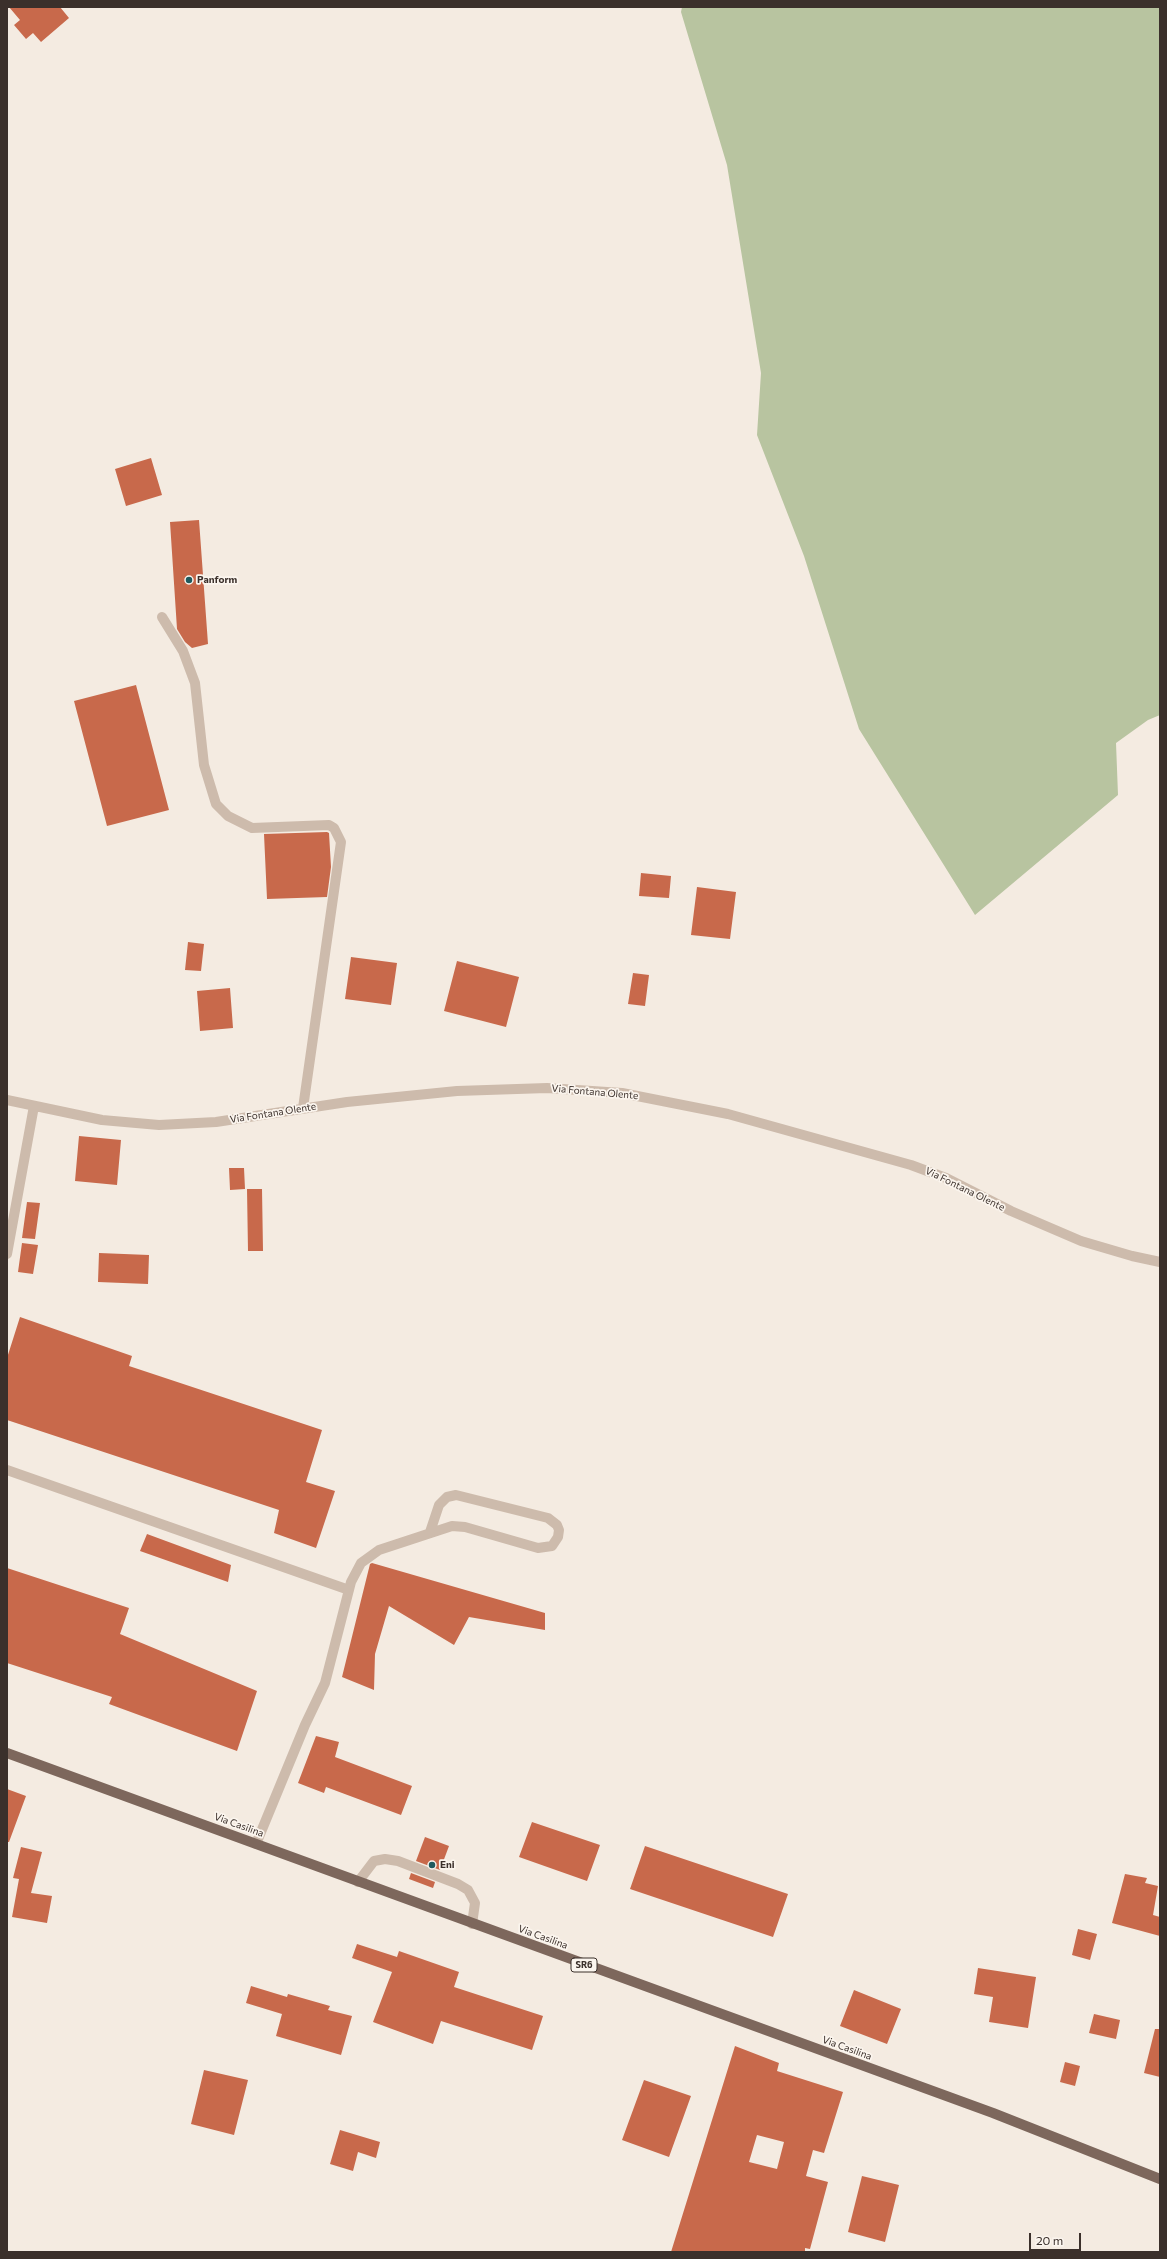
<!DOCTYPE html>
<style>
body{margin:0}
#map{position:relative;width:1167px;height:2259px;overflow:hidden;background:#f4ebe1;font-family:Commissioner,sans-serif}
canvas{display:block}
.frame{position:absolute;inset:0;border:8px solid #3b302b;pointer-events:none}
.scale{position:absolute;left:1029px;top:2233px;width:52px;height:18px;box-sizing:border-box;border:2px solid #3b302b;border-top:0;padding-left:5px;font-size:12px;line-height:14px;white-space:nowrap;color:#3b302b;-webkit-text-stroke:3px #fbf5ee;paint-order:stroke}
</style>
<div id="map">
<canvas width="1167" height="2259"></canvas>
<div class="frame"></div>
<div class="scale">20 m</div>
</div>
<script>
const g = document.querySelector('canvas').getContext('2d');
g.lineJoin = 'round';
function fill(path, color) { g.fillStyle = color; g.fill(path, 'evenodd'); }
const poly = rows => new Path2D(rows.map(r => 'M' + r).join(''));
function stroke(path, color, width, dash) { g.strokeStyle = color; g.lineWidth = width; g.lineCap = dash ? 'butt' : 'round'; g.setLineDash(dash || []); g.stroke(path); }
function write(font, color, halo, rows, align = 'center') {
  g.font = font + ' Commissioner,sans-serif'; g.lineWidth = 3.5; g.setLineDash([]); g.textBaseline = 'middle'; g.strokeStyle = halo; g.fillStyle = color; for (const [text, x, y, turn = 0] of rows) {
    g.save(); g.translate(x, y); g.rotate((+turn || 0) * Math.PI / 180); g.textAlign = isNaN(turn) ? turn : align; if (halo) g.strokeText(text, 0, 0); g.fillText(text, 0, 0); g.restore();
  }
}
fill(poly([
 [682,7,1160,7,1160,715,1148,720,1116,743,1118,795,975,915,859,729,804,556,757,435,761,373,727,165,681,12]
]), '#b8c4a0');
fill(poly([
 [9,7,60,7,69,18,41,42,33,33,26,39,14,25,20,20],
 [151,458,162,495,126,506,115,469],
 [199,520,208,644,192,648,185,642,177,629,170,522],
 [136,685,169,810,107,826,74,701],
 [327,832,329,833,331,867,327,897,267,899,264,834],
 [641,873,671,876,669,898,639,896],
 [697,887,736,892,730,939,691,935],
 [188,942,204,944,201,971,185,970],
 [351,957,397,963,391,1005,345,999],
 [457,961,519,977,506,1027,444,1011],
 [633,973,649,975,645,1006,628,1004],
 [230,988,233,1028,200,1031,197,991],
 [79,1136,121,1140,117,1185,75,1181],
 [229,1168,244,1168,245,1189,230,1190],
 [247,1189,262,1189,263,1251,248,1251],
 [27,1202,40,1203,35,1239,22,1238],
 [22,1243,38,1245,33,1274,18,1272],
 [99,1253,149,1255,148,1284,98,1282],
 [20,1317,132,1356,129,1366,322,1430,306,1482,335,1491,316,1548,274,1533,279,1510,7,1420,7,1358],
 [147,1534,231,1565,228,1582,140,1551],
 [372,1563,545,1613,545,1630,469,1617,454,1645,389,1606,375,1654,374,1690,342,1677,370,1564],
 [7,1568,129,1608,120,1634,257,1691,237,1751,109,1704,112,1697,7,1663],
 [316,1736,339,1742,335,1757,412,1786,401,1815,326,1787,324,1793,298,1783],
 [7,1789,26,1796,9,1842,7,1842],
 [532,1822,600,1845,587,1881,519,1857],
 [425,1837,449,1846,440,1870,416,1861],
 [645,1846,788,1894,773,1937,630,1889],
 [21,1847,42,1852,31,1893,52,1896,47,1923,12,1917,19,1879,13,1878],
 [411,1873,435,1882,433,1888,409,1879],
 [1125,1874,1147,1878,1145,1883,1158,1886,1153,1915,1160,1917,1160,1936,1112,1923],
 [1078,1929,1097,1934,1090,1960,1072,1955],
 [357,1944,397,1957,399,1951,459,1972,454,1987,543,2016,532,2050,441,2021,433,2044,373,2022,392,1972,352,1958],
 [978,1968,1036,1977,1028,2028,989,2022,993,1997,974,1994],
 [251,1986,287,1997,288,1994,330,2006,328,2010,352,2016,341,2055,276,2036,282,2014,246,2003],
 [854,1990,901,2009,887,2044,840,2026],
 [1094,2014,1120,2020,1116,2039,1089,2033],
 [1155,2029,1160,2029,1160,2077,1144,2073],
 [735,2046,779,2063,777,2071,843,2092,824,2153,813,2150,806,2176,828,2182,810,2249,805,2248,805,2252,671,2252],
 [757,2135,784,2142,777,2169,749,2162],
 [1065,2062,1080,2066,1075,2086,1060,2082],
 [204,2070,248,2080,234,2135,191,2124],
 [644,2080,691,2096,669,2157,622,2140],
 [340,2130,380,2142,376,2158,358,2152,353,2171,330,2164],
 [862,2176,899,2185,885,2242,848,2232]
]), '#c8694b');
stroke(poly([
 [162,617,183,651,195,683,204,765,216,804,228,816,252,828,329,825,334,828,341,842,303,1108],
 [7,1100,102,1120,159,1125,216,1122,347,1102,457,1091,547,1088,622,1093,728,1114,911,1165,946,1178,1011,1211,1081,1241,1132,1256,1160,1262],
 [7,1254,34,1106],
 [7,1470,349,1590],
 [256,1844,305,1725,325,1683,351,1582,361,1563,379,1550,452,1526,465,1527,538,1548,552,1546,558,1537,559,1530,557,1525,548,1518,456,1495,447,1497,439,1505,430,1532],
 [358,1882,374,1861,385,1859,398,1861,458,1884,468,1890,475,1903,472,1924]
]), '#cdbbac', 10);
stroke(poly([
 [7,1753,993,2113,1160,2179]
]), '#7d675c', 10);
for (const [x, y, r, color] of [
 [189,580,4,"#1f5a5e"],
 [432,1865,4,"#1f5a5e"]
]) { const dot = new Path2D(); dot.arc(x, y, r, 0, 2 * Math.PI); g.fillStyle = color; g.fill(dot); stroke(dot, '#fbf5ee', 1.5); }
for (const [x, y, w] of [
 [584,1965,26]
]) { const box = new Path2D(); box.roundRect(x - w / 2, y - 7, w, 14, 3); g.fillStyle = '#fbf5ee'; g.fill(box); stroke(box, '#3b302b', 1); }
write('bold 9px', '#3b302b', null, [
 ["SR6",584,1965]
]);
write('bold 10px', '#3b302b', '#fbf5ee', [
 ["Panform",197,580],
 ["Eni",440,1865]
], 'left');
write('10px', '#3b302b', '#fbf5ee', [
 ["Via Fontana Olente",595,1092,5],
 ["Via Fontana Olente",273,1113,-9],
 ["Via Fontana Olente",965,1189,26],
 ["Via Casilina",239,1825,20],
 ["Via Casilina",543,1937,20],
 ["Via Casilina",847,2048,20]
]);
</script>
